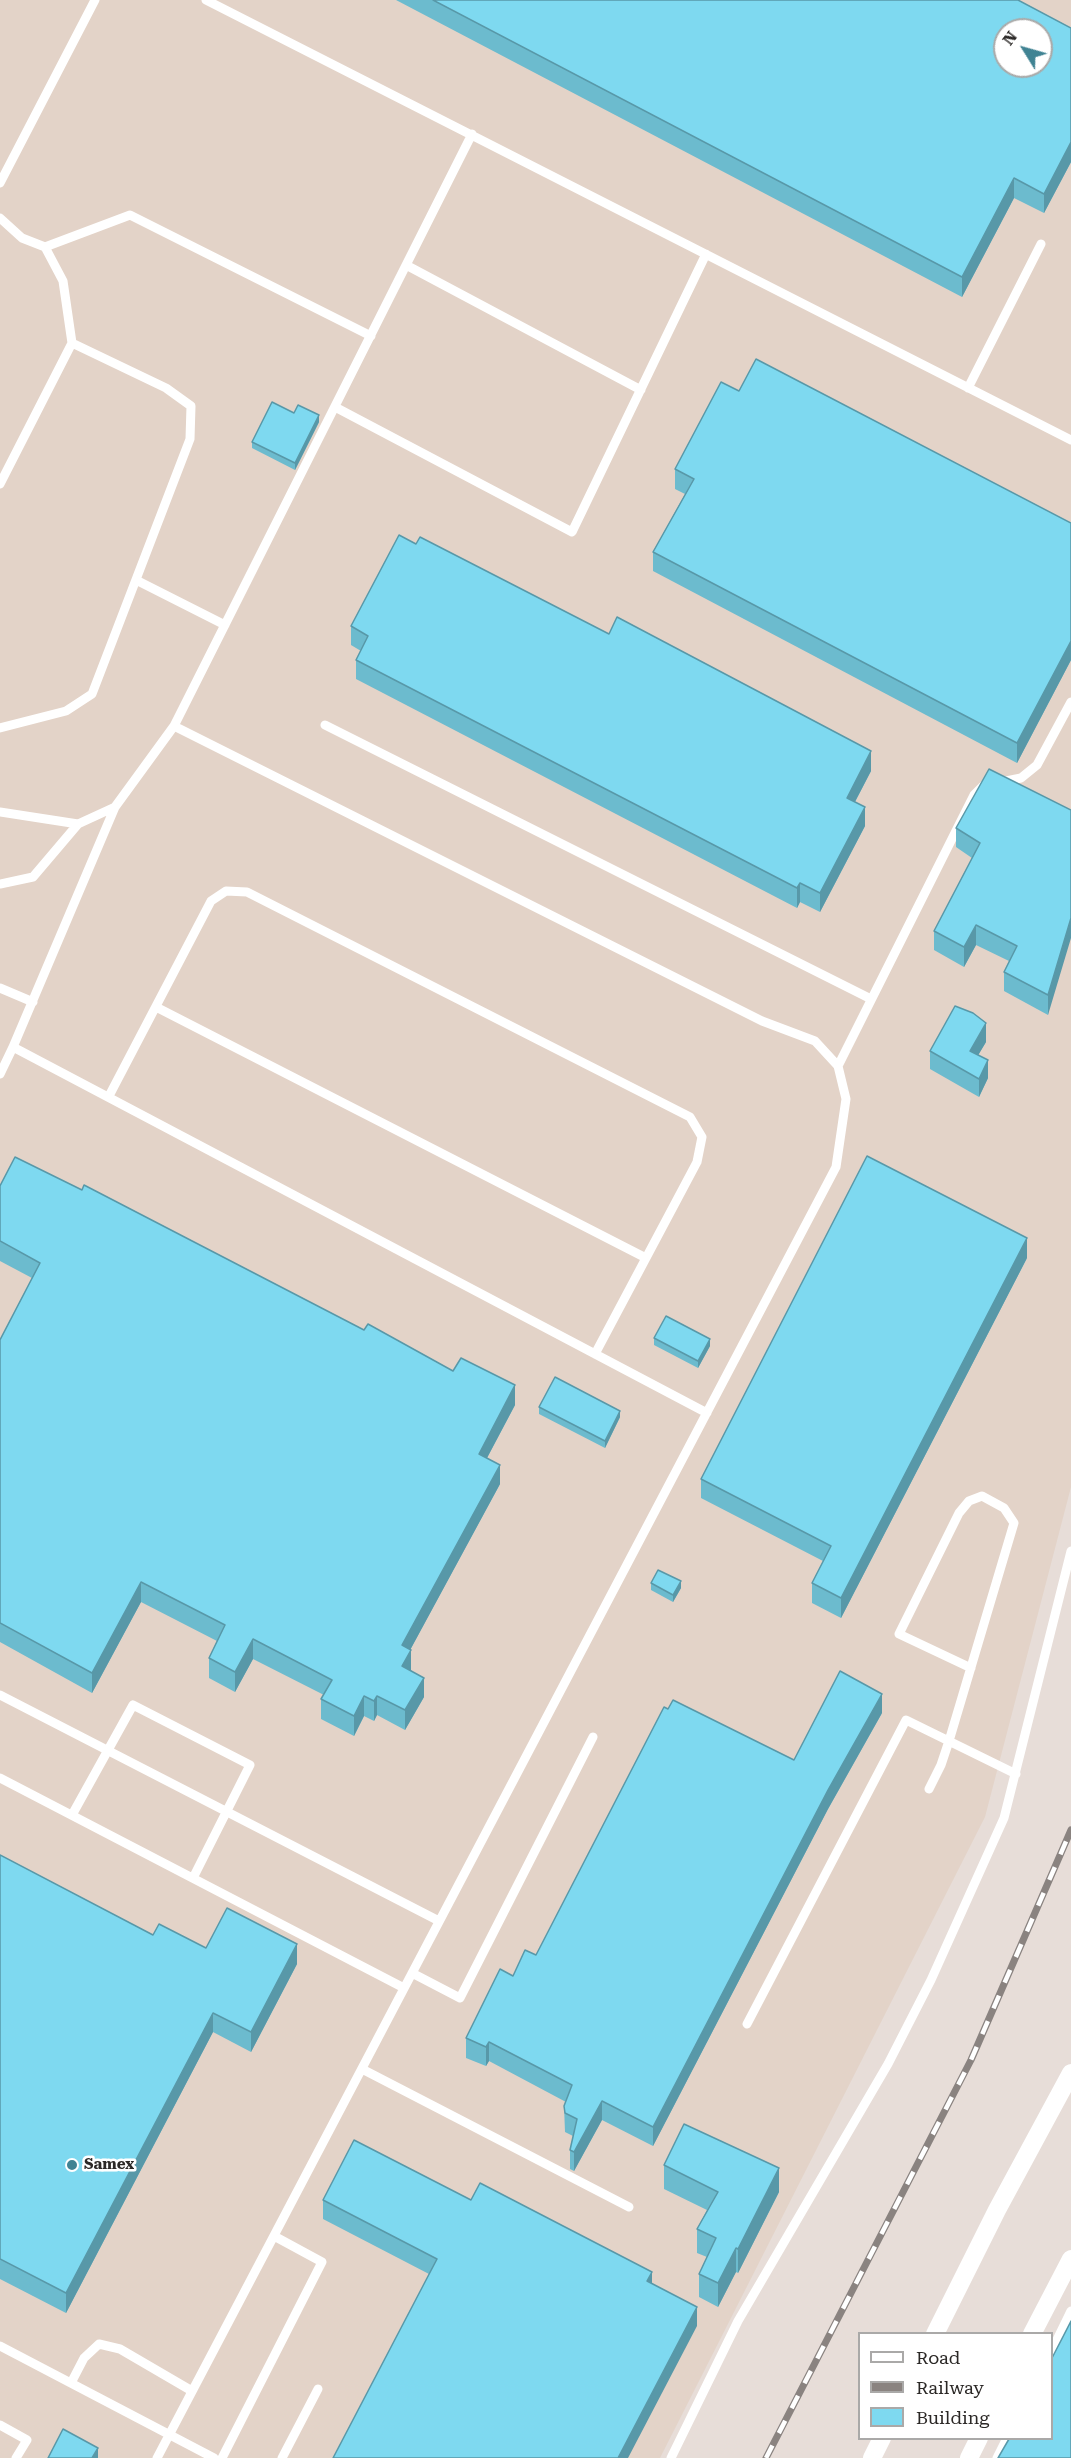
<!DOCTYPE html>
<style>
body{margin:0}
#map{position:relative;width:1071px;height:2458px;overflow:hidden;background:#e7ddd8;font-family:"Roboto Serif",serif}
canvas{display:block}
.legend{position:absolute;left:858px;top:2332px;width:195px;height:108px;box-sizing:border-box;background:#fff;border:2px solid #aaa9a8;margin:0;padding:8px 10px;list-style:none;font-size:18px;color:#2b2826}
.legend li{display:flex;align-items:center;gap:12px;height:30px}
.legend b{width:30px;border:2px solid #aaa9a8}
.north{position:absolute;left:993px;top:18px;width:60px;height:60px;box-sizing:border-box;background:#fff;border:2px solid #aaa9a8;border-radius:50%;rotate:307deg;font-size:16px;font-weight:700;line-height:24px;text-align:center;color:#2b2826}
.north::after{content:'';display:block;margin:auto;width:21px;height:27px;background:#408393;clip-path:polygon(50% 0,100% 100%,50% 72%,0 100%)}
</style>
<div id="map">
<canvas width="1071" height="2458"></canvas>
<ul class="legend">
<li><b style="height:8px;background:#fff"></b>Road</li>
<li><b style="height:8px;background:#8a8380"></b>Railway</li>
<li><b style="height:16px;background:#7ed9f0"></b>Building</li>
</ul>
<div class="north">N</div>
</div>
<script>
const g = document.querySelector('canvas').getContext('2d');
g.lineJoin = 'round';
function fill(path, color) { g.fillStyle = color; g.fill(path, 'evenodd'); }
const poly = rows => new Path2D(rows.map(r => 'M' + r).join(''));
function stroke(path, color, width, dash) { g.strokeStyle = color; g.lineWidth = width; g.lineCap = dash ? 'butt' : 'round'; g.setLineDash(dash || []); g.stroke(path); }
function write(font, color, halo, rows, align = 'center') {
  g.font = font + ' "Roboto Serif",serif'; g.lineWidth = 5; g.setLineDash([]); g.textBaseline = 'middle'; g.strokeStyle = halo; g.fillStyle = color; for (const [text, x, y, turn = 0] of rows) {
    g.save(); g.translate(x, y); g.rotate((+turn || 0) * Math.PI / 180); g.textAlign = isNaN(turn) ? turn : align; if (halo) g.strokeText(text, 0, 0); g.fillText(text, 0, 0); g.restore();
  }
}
fill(poly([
 [0,0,1071,0,1071,1487,985,1817,660,2458,0,2458],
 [1005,30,1041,30,1041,66,1005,66]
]), '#e3d3c8');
stroke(poly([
 [206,0,1071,440],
 [0,183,95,0],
 [0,218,22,238,45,247,63,281,72,343,0,484],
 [45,247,130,215,371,336],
 [406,265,641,390],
 [968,388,1041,244],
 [335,407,572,532,706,254],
 [136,580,225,625],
 [325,725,871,999],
 [0,728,66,711,92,694,190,439,191,406,166,388,72,343],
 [1001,782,1021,778,1037,765,1071,702],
 [0,812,78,824],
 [0,884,33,877,78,824,115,807],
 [0,988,33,1002],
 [156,1007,646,1258],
 [13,1047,115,807,174,726,472,134],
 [838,1066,974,795,985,784],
 [0,1074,13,1047,707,1413],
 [109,1096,211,901,226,891,247,892,690,1117,702,1137,697,1162,595,1354],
 [0,1695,439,1921],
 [0,1778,404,1988],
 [929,1789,941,1765,949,1741,1014,1523,1004,1508,982,1496,969,1501,959,1513,899,1634,971,1668],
 [72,1815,133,1705,250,1765,193,1878],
 [412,1973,460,1998,593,1737],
 [747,2024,906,1720,1016,1774],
 [362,2069,629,2207],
 [0,2346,214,2458],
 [1052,2350,1071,2311],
 [71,2383,84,2358,99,2344,120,2349,192,2391],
 [0,2425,27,2440,16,2458],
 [157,2458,836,1167,846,1099,838,1066,815,1041,762,1021,174,726],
 [222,2458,322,2262,274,2236],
 [282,2458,318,2389],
 [671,2458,738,2321,888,2064,931,1980,1004,1818,1071,1551],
 [997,2458,1007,2438]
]), '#fff', 9);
stroke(poly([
 [935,2334,997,2210,1071,2073],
 [1032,2334,1071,2259],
 [872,2458,882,2438],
 [969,2458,979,2438]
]), '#fff', 18);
const rail = poly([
 [766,2458,971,2060,1071,1830]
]);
stroke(rail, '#8a8380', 7);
stroke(rail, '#fff', 4.5, [14]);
fill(poly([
 [396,0,1018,0,1071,28,1071,162,1044,213,1014,198,962,297],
 [739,391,1071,523,1071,660,1017,763,653,571,653,552,685,494,675,489,675,469],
 [294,413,319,422,295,470,252,448,252,442],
 [351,626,871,771,855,802,865,826,820,912,800,902,797,908,356,679,356,660,361,651,351,645],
 [1071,810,1048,1015,1004,991,1004,972,1009,961,976,945,964,967,934,950,934,931,972,858,956,847,956,828],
 [986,1042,978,1055,988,1078,979,1097,930,1069,930,1051],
 [0,1186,364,1330,515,1405,487,1458,500,1484,410,1650,411,1670,424,1697,405,1730,377,1715,374,1721,364,1716,354,1736,321,1719,321,1699,324,1695,253,1659,235,1692,209,1678,209,1658,217,1641,141,1602,92,1693,0,1642,0,1340,32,1278,0,1261],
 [1027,1258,841,1618,812,1603,812,1583,823,1561,701,1498,701,1479],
 [654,1338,710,1346,698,1368,654,1345],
 [539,1407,620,1417,605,1448,539,1414],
 [651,1583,681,1588,673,1602,651,1590],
 [882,1713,828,1809,653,2146,602,2120,574,2171,570,2169,570,2150,573,2136,565,2132,564,2106,566,2102,489,2061,486,2066,466,2058,466,2038,513,1976,536,1955,794,1760],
 [0,1855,153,1935,206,1948,297,1964,251,2052,213,2032,66,2313,0,2279],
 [664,2165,779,2192,738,2273,736,2272,718,2307,699,2297,699,2274,707,2257,697,2253,697,2229,707,2210,664,2189],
 [323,2200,471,2200,652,2284,697,2326,429,2274,323,2219]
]), '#6cbbce');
fill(poly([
 [1071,142,1071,162,1044,213,1044,194],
 [1014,178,1014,198,962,297,962,277],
 [319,415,319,422,295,470,295,463],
 [1071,641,1071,660,1017,763,1017,743],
 [871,751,871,771,847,817,847,798],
 [865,807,865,826,820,912,820,893],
 [800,883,800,902,797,908,797,888],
 [1071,918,1071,938,1048,1015,1048,995],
 [976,925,976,945,964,967,964,947],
 [986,1023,986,1042,970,1069,970,1051],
 [988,1060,988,1078,979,1097,979,1079],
 [1027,1238,1027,1258,841,1618,841,1598],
 [710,1339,710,1346,698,1368,698,1361],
 [515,1385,515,1405,479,1473,479,1454],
 [620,1411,620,1417,605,1448,605,1441],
 [500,1465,500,1484,402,1665,402,1645],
 [681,1581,681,1588,673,1602,673,1595],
 [141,1582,141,1602,92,1693,92,1673],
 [253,1639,253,1659,235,1692,235,1672],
 [411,1650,411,1670,402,1685,402,1666],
 [424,1678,424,1697,405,1730,405,1710],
 [882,1694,882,1713,828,1809,653,2146,653,2127,828,1790],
 [364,1696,364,1716,354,1736,354,1716],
 [377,1696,377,1715,374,1721,374,1701],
 [297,1944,297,1964,251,2052,251,2032],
 [213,2013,213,2032,66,2313,66,2293],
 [489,2042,489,2061,486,2066,486,2047],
 [602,2101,602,2120,574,2171,574,2152],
 [779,2168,779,2192,738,2273,738,2249],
 [736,2248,736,2272,718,2307,718,2283],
 [652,2272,652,2292,647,2281],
 [697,2307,697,2326,628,2458,618,2458],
 [98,2448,98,2458,92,2458]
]), '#5898a8');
const building = poly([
 [433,0,1018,0,1071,28,1071,142,1044,194,1014,178,962,277,433,0],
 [1005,30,1041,30,1041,66,1005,66,1005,30],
 [756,359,1071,523,1071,641,1017,743,653,552,694,479,675,469,721,382,739,391,756,359],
 [272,402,294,413,298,405,319,415,295,463,252,442,272,402],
 [399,535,416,544,420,537,609,634,617,617,871,751,847,798,865,807,820,893,800,883,797,888,356,660,368,636,351,626,399,535],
 [989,769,1071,810,1071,918,1048,995,1004,972,1017,946,976,925,964,947,934,931,980,843,956,828,989,769],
 [955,1006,973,1013,986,1023,970,1051,988,1060,979,1079,930,1051,955,1006],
 [867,1156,1027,1238,841,1598,812,1583,831,1546,701,1479,867,1156],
 [15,1157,82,1190,84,1185,364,1330,368,1324,453,1371,461,1358,515,1385,479,1454,500,1465,402,1645,411,1650,402,1666,424,1678,405,1710,377,1696,374,1701,364,1696,354,1716,321,1699,332,1680,253,1639,235,1672,209,1658,225,1625,141,1582,92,1673,0,1623,0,1340,40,1263,0,1241,0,1186,15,1157],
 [666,1316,710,1339,698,1361,654,1338,666,1316],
 [555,1377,620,1411,605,1441,539,1407,555,1377],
 [658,1570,681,1581,673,1595,651,1583,658,1570],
 [840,1671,882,1694,828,1790,653,2127,602,2101,574,2152,570,2150,577,2119,565,2113,564,2106,572,2085,489,2042,486,2047,466,2038,500,1969,513,1976,525,1950,536,1955,664,1707,668,1709,673,1700,794,1760,840,1671],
 [0,1855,153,1935,159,1924,206,1948,227,1908,297,1944,251,2032,213,2013,66,2293,0,2259,0,1855],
 [684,2124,779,2168,738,2249,736,2248,718,2283,699,2274,716,2238,697,2229,718,2192,664,2165,684,2124],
 [354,2140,471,2200,480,2183,652,2272,647,2281,697,2307,618,2458,333,2458,437,2259,323,2200,354,2140],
 [1071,2321,1071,2458,998,2458,1009,2439,1052,2439,1052,2358,1071,2321],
 [63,2429,98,2448,92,2458,48,2458,63,2429]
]);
fill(building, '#7ed9f0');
stroke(building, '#5898a8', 1.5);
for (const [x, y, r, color] of [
 [72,2165,6,"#408393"]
]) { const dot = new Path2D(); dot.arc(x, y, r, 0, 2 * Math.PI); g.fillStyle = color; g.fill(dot); stroke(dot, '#fff', 2); }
write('bold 15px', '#2b2826', '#fff', [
 ["Samex",84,2165]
], 'left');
</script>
